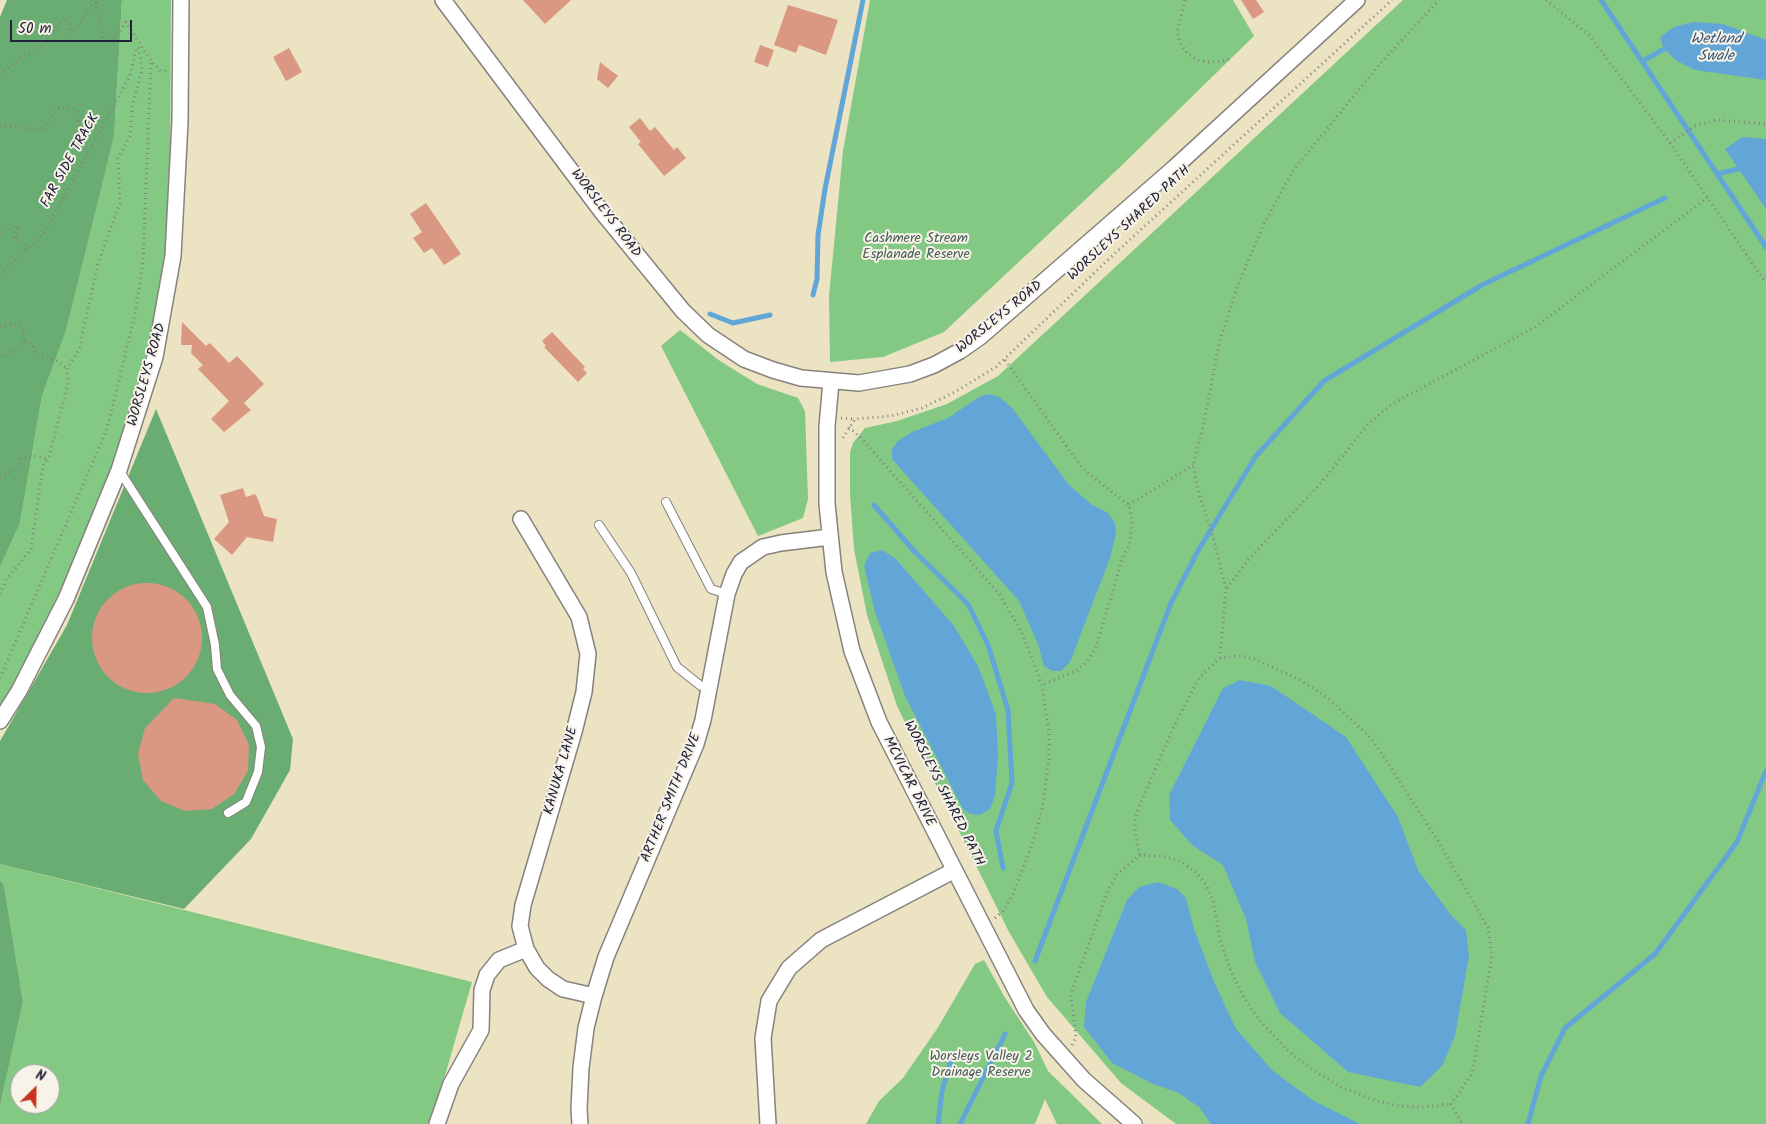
<!DOCTYPE html>
<style>
body{margin:0}
#map{position:relative;width:1766px;height:1124px;overflow:hidden;background:#ebe3c2;font-family:Kalam,sans-serif}
canvas{display:block}
.north{position:absolute;left:10px;top:1064px;width:50px;height:50px;box-sizing:border-box;background:#f7f3e8;border:1px solid #a29fa3;border-radius:50%;rotate:23deg;font-size:14px;font-weight:700;line-height:20px;text-align:center;color:#22223b}
.north::after{content:'';display:block;margin:auto;width:18px;height:22px;background:#c8321e;clip-path:polygon(50% 0,100% 100%,50% 72%,0 100%)}
.scale{position:absolute;left:10px;top:20px;width:122px;height:22px;box-sizing:border-box;border:2px solid #22223b;border-top:0;padding-left:6px;font-size:15px;line-height:18px;white-space:nowrap;color:#22223b;-webkit-text-stroke:4px #f7f3e8;paint-order:stroke}
</style>
<div id="map">
<canvas width="1766" height="1124"></canvas>
<div class="north">N</div>
<div class="scale">50 m</div>
</div>
<script>
const g = document.querySelector('canvas').getContext('2d');
g.lineJoin = 'round';
function fill(path, color) { g.fillStyle = color; g.fill(path, 'evenodd'); }
const poly = rows => new Path2D(rows.map(r => 'M' + r).join(''));
function stroke(path, color, width, dash) { g.strokeStyle = color; g.lineWidth = width; g.lineCap = dash ? 'butt' : 'round'; g.setLineDash(dash || []); g.stroke(path); }
function write(font, color, halo, rows, align = 'center') {
  g.font = font + ' Kalam,sans-serif'; g.lineWidth = 4; g.setLineDash([]); g.textBaseline = 'middle'; g.strokeStyle = halo; g.fillStyle = color; for (const [text, x, y, turn = 0] of rows) {
    g.save(); g.translate(x, y); g.rotate((+turn || 0) * Math.PI / 180); g.textAlign = isNaN(turn) ? turn : align; if (halo) g.strokeText(text, 0, 0); g.fillText(text, 0, 0); g.restore();
  }
}
fill(poly([
 [122,0,171,0,170,192,162,287,148,351,139,372,119,470,0,721,0,567,20,523,42,396,66,331,114,137],
 [870,0,1233,0,1254,36,1118,169,944,332,883,357,830,362,829,296,843,151],
 [1403,0,1766,0,1766,1124,1176,1124,1121,1083,1047,997,1009,932,897,706,867,615,854,549,850,494,850,452,853,443,865,428,897,421,947,404,998,376],
 [680,330,720,361,757,384,798,398,805,411,808,499,803,518,758,536,661,346],
 [0,864,472,982,431,1124,0,1124,0,1106,23,1002,4,885,0,880],
 [20,1074,50,1074,50,1104,20,1104],
 [984,960,1004,996,1034,1042,1048,1071,1102,1124,1057,1124,1045,1099,1035,1124,866,1124,879,1101,903,1078,937,1029,975,964]
]), '#83c984');
fill(poly([
 [7,0,122,0,114,137,66,331,42,396,20,523,0,567,0,17],
 [156,409,293,739,290,770,251,839,184,909,0,864,0,741,67,625],
 [0,880,4,885,23,1002,0,1106]
]), '#6aad72');
fill(poly([
 [1693,22,1723,24,1766,40,1766,80,1695,70,1677,61,1664,49,1660,37,1674,27],
 [1742,137,1766,139,1766,209,1725,149],
 [989,394,999,397,1012,408,1069,485,1091,504,1108,513,1115,523,1116,534,1110,558,1070,662,1061,671,1052,671,1044,666,1038,644,1019,601,892,459,892,449,898,441,912,432,948,418,979,397],
 [882,550,896,559,954,626,978,666,996,714,998,756,995,796,990,809,980,815,970,814,963,809,905,696,875,612,864,566,870,553],
 [1240,680,1271,686,1346,737,1398,817,1418,870,1451,915,1466,930,1469,956,1455,1036,1442,1066,1420,1087,1348,1072,1280,1013,1255,962,1246,919,1223,865,1192,845,1170,820,1169,795,1223,688],
 [1158,882,1177,889,1186,898,1194,929,1215,984,1236,1029,1273,1071,1314,1101,1360,1124,1211,1124,1200,1108,1179,1093,1153,1084,1112,1063,1084,1027,1086,1002,1127,900,1139,887]
]), '#62a6d7');
stroke(poly([
 [1601,0,1766,247],
 [1643,61,1664,49],
 [1717,174,1738,169],
 [813,295,817,279,818,235,825,189,863,0],
 [710,314,733,323,770,315],
 [874,505,914,551,968,604,988,645,1008,710,1012,783,996,831,1003,868],
 [1035,961,1171,603,1199,549,1256,456,1324,381,1482,285,1665,198],
 [938,1124,942,1091,953,1053],
 [960,1124,1005,1034],
 [1528,1124,1541,1076,1565,1028,1655,954,1737,842,1766,771]
]), '#62a6d7', 5);
fill(poly([
 [523,0,571,0,545,24],
 [1241,0,1256,0,1264,12,1253,19],
 [788,5,838,20,826,55,799,45,796,53,774,45],
 [760,45,774,50,768,67,754,62],
 [289,48,302,72,286,81,273,57],
 [600,62,618,76,608,88,597,79],
 [640,118,650,131,655,127,674,150,677,147,686,158,664,176,638,144,641,142,629,127],
 [426,203,461,254,444,265,432,248,424,253,413,238,422,232,410,214],
 [182,322,206,346,210,343,229,363,237,356,264,384,244,403,251,410,224,432,211,419,229,401,198,369,203,365,191,353,192,345,181,345],
 [552,332,585,367,583,369,587,373,578,382,544,347,546,346,542,341],
 [243,488,246,497,255,494,257,497,264,516,277,519,273,542,247,537,232,555,214,539,229,522,220,495],
 '92 638a55 55 0 1 1 110 0a55 55 0 1 1-110 0Z',
 [174,698,215,704,237,720,249,745,248,771,234,794,212,809,185,811,161,801,143,780,138,754,145,728]
]), '#da9883');
const service = poly([
 [119,470,207,607,215,645,217,669,230,695,256,726,261,747,258,772,246,802,228,813],
 [666,502,711,589,727,594],
 [599,525,631,573,677,667,701,686,709,689]
]);
const minor = poly([
 [443,0,602,212,683,311,708,335,744,359,773,370,801,378,859,383,910,374,934,365,960,351,980,337,1174,168,1357,0],
 [831,382,827,426,827,504,834,572,852,651,879,722,1026,1010,1043,1034,1084,1080,1134,1124],
 [521,519,579,617,588,654,584,692,574,732,523,905,520,926,526,949,537,968,548,979,563,989,594,996],
 [0,721,19,691,66,599,119,470,155,357,173,256,180,122,181,0],
 [437,1124,451,1084,481,1030,482,990,487,975,499,960,526,949],
 [580,1124,579,1109,581,1068,586,1028,594,996,606,957,696,744,703,720,727,594,734,574,741,562,763,547,781,543,830,537],
 [768,1124,763,1038,769,1001,789,968,821,940,953,871]
]);
stroke(service, '#86827e', 10);
stroke(minor, '#86827e', 18);
stroke(poly([
 [1185,0,1177,32,1180,43,1187,53,1197,60,1209,62,1224,61,1232,58],
 [1546,0,1589,35,1670,143,1766,283],
 [0,74,21,58,40,49,49,35,65,18,69,21,70,32,74,33,92,4,96,3,103,39,109,42,114,39,126,22,151,61,161,71,167,71],
 [0,125,43,130,58,108,76,109,79,115,77,129,88,154],
 [1670,143,1695,126,1717,120,1766,124],
 [0,234,16,226,18,228,14,239,18,238,28,248],
 [0,274,44,233,129,78,137,47],
 [0,326,9,324,22,327,25,341,13,352,0,357],
 [25,341,32,344,37,355,54,359,67,368],
 [1005,360,1080,465,1090,475,1129,505,1132,521,1130,542,1121,563,1096,647,1087,662,1078,670,1042,685],
 [841,418,855,419],
 [849,427,863,440,1000,595,1022,633,1042,685,1049,733,1049,760,1042,809,1033,842,1013,894,1003,911,994,919],
 [843,438,855,419,891,416,922,408,953,393,996,367,1112,256,1392,0],
 [0,478,18,468,21,458,32,456,48,459],
 [1129,505,1193,465],
 [1227,588,1248,560,1321,483,1369,423,1392,404,1535,327,1708,197],
 [0,594,6,580,31,549,43,465,49,456,68,385,67,368,79,350,98,263,120,203,118,158,130,136,132,108,142,69,138,44],
 [1220,658,1226,589,1211,529,1199,494,1193,465,1204,423,1219,344,1238,285,1262,228,1292,172,1379,65,1439,0],
 [0,678,107,429,135,314,143,261,151,61],
 [1140,855,1135,832,1135,818,1141,802,1176,722,1199,678,1220,658,1240,656,1255,659,1300,680,1328,698,1372,739,1435,836,1488,928,1492,956,1475,1058,1471,1075,1451,1104,1462,1124],
 [1072,1045,1076,1037,1071,996,1074,985,1108,891,1116,875,1140,855,1162,856,1180,861,1196,872,1206,885,1213,900,1220,939,1229,967,1244,998,1261,1022,1287,1050,1316,1072,1341,1087,1374,1100,1399,1106,1423,1107,1451,1104]
]), '#86827e', 3, [1, 4]);
stroke(service, '#fff', 8);
stroke(minor, '#fff', 15);
write('14px', '#22223b', '#f7f3e8', [
 ["FAR SIDE TRACK",71,161,-61],
 ["WORSLEYS ROAD",605,214,53],
 ["WORSLEYS SHARED PATH",1130,224,-43],
 ["WORSLEYS ROAD",1000,318,-39],
 ["WORSLEYS ROAD",148,375,-74],
 ["KANUKA LANE",562,771,-74],
 ["MCVICAR DRIVE",908,782,63],
 ["WORSLEYS SHARED PATH",943,794,63],
 ["ARTHER SMITH DRIVE",672,798,-68]
]);
write('14px', '#445c55', '#f7f3e8', [
 ["Cashmere Stream",916,240],
 ["Esplanade Reserve",916,256],
 ["Worsleys Valley 2",981,1058],
 ["Drainage Reserve",981,1074]
]);
write('italic 15px', '#3c5779', '#f7f3e8', [
 ["Wetland",1716,40],
 ["Swale",1716,57]
]);
</script>
